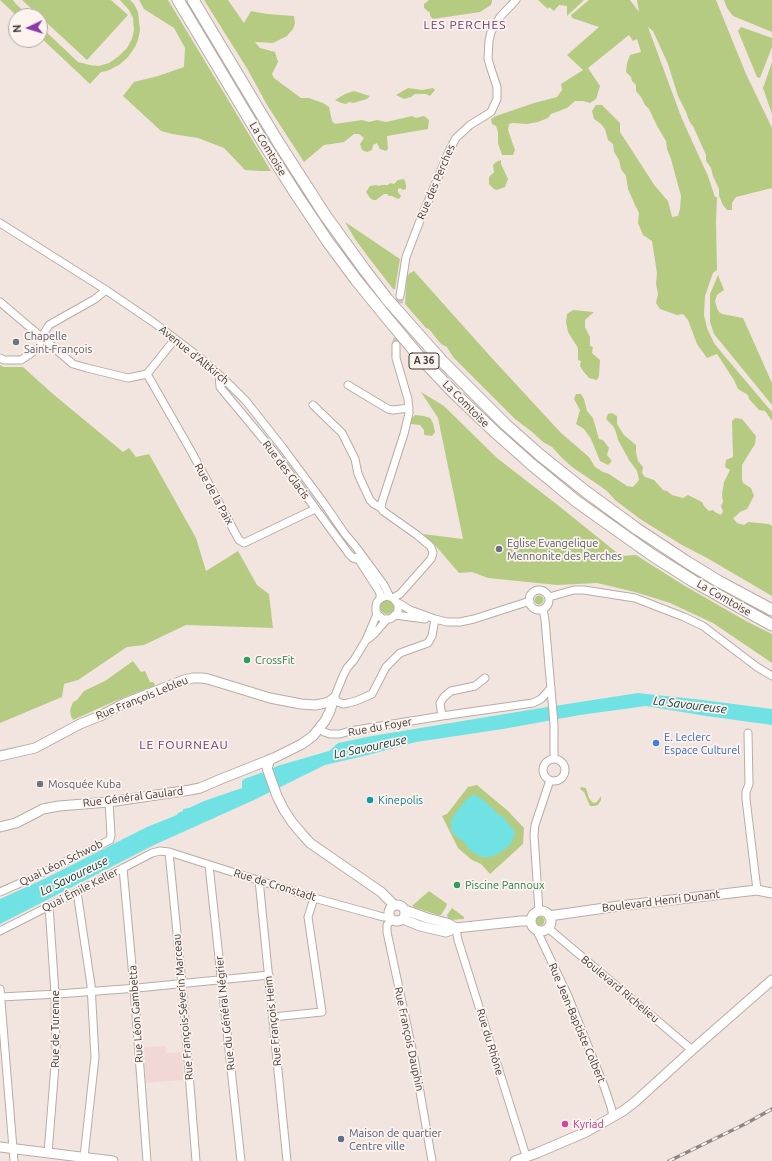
<!DOCTYPE html>
<meta charset="utf-8">
<style>
body{margin:0}
#map{position:relative;width:772px;height:1161px;overflow:hidden;background:#f2e5df;font-family:Ubuntu,sans-serif}
canvas{display:block}
.north{position:absolute;left:8px;top:8px;width:40px;height:40px;box-sizing:border-box;background:#fdf3ee;border:1px solid #b1a9a5;border-radius:50%;rotate:266deg;font-size:11px;font-weight:700;line-height:16px;text-align:center;color:#3e3937}
.north::after{content:'';display:block;margin:auto;width:14px;height:18px;background:#8a3bab;clip-path:polygon(50% 0,100% 100%,50% 72%,0 100%)}
</style>
<div id="map">
<canvas width="772" height="1161"></canvas>
<div class="north">N</div>
</div>
<script>
const g = document.querySelector('canvas').getContext('2d');
g.lineJoin = 'round';
function fill(path, color) { g.fillStyle = color; g.fill(path, 'evenodd'); }
const poly = rows => new Path2D(rows.map(r => 'M' + r).join(''));
function stroke(path, color, width, dash) { g.strokeStyle = color; g.lineWidth = width; g.lineCap = dash ? 'butt' : 'round'; g.setLineDash(dash || []); g.stroke(path); }
function write(font, color, halo, rows, align = 'center') {
  g.font = font + ' Ubuntu,sans-serif'; g.lineWidth = 3.5; g.setLineDash([]); g.textBaseline = 'middle'; g.strokeStyle = halo; g.fillStyle = color; for (const [text, x, y, turn = 0] of rows) {
    g.save(); g.translate(x, y); g.rotate((+turn || 0) * Math.PI / 180); g.textAlign = isNaN(turn) ? turn : align; if (halo) g.strokeText(text, 0, 0); g.fillText(text, 0, 0); g.restore();
  }
}
fill(poly([
 [165,1046,166,1053,182,1052,183,1080,146,1083,144,1047]
]), '#f2d8d4');
fill(poly([
 [0,0,13,0,16,4,29,16,17,16],
 [22,0,111,0,128,15,87,60],
 [120,0,130,0,134,4,138,12,140,30,138,40,135,47,128,57,119,65,107,71,101,72,90,84,40,37,40,26,78,62,90,65,99,66,109,63,119,56,127,48,132,39,134,30,133,18,129,10],
 [139,0,168,0,271,171,260,171,245,170,224,148,198,138,172,134,161,131,123,96,134,82,158,76,184,67,185,48,174,28,144,9],
 [204,0,228,0,244,23,251,11,267,14,294,16,295,23,293,29,287,36,273,43,255,42,260,48,275,52,278,62,272,74,274,78,301,98,309,98,323,103,329,107,332,121,335,124,362,120,369,122,377,120,386,122,412,116,416,118,424,116,429,120,428,129,387,136,388,149,386,151,380,149,377,143,373,145,372,150,367,152,362,150,360,144,364,138,359,134,354,134,344,142,324,145,304,162,267,105,248,70],
 [429,0,492,0,492,1,491,5,480,12,433,19,430,16,430,13,424,8,424,4],
 [538,0,584,0,567,16,567,6,559,5,554,11,549,7,548,9],
 [589,0,630,0,639,12,637,0,716,0,746,74,772,128,772,188,736,197,732,203,732,210,727,210,723,205,719,196,719,189,713,176,711,168,706,161,706,155,693,126,691,124,688,118,686,112,678,96,668,64,653,31,648,27,682,119,708,176,715,197,717,197,716,222,717,270,713,273,705,296,704,315,707,328,714,343,722,353,772,412,772,421,765,411,759,410,749,399,748,395,738,389,734,380,717,354,707,358,697,344,688,320,683,314,677,315,660,309,656,303,658,294,656,284,657,273,652,241,643,235,638,223,639,213,635,205,628,189,626,176,621,169,619,160,614,152,613,144,608,140,605,129,601,124,594,119,592,111,596,105,602,105,620,123,620,132,655,186,668,201,672,217,678,216,680,209,681,196,671,159,667,149,666,141,657,126,649,109,645,105,641,97,636,91,636,85,632,81,631,77,626,72,627,63,630,55,641,52,637,39,633,41,629,35,588,68,600,86,596,99,590,103,583,101,575,101,567,108,551,114,548,118,538,122,527,124,513,123,509,124,508,130,515,150,513,155,502,155,498,143,498,132,496,126,492,124,491,119,496,116,534,103,557,97,562,90,561,84,583,70,567,55,599,27,572,18,571,15],
 [724,0,772,0,772,32,733,16,727,8],
 [741,27,772,38,772,47,760,78,757,77,738,31],
 [772,62,772,114,763,88],
 [408,88,422,90,433,88,435,90,430,96,426,94,415,94,411,97,404,99,396,95],
 [354,91,370,96,367,99,353,103,349,102,346,104,341,103,335,100,345,94],
 [501,160,501,164,508,179,505,187,497,190,494,189,489,184,489,177,494,172,493,165,496,162],
 [404,179,405,181,406,185,406,189,403,190,400,188,398,189,398,192,401,196,400,198,398,199,392,196,389,196,387,194,384,194,376,200,373,200,370,198,366,192,370,186,376,185,379,186,381,185,388,185,390,183,394,184,398,180],
 [345,222,400,259,395,289,393,289,369,258,355,239],
 [414,271,490,356,561,433,589,457,595,467,603,472,609,474,627,486,633,487,639,480,637,471,629,460,618,440,616,432,613,426,606,419,608,414,612,413,617,416,617,424,624,435,636,445,636,452,638,461,643,467,642,473,645,477,654,480,663,490,667,491,672,495,683,498,688,495,702,502,704,506,709,511,713,510,715,512,721,515,723,511,721,506,723,502,722,494,724,482,730,470,725,467,726,460,733,457,732,421,735,418,742,419,756,436,755,444,742,465,742,479,743,483,751,488,754,496,747,509,740,512,737,515,733,518,737,523,744,525,748,522,769,524,772,526,772,596,707,558,682,545,640,519,615,500,608,492,600,486,572,467,561,457,552,447,543,442,531,431,515,419,453,357,447,347,441,344,429,329,426,328,405,304,407,276,410,273],
 [718,275,724,290,717,295,715,301,717,308,719,312,722,314,743,318,772,383,772,405,714,334,710,322,710,294],
 [573,310,594,312,585,320,585,327,590,337,590,346,593,347,592,353,600,360,599,376,597,380,589,378,583,371,580,366,581,361,578,360,578,348,568,332,566,322,567,314],
 [0,365,4,367,23,367,53,394,123,452,129,448,136,457,149,454,196,538,206,571,238,551,257,585,269,594,273,628,186,625,144,645,127,647,78,680,64,684,62,697,0,723],
 [421,392,444,406,497,458,559,506,621,556,636,555,685,586,746,621,772,634,772,663,713,623,670,603,635,592,597,583,557,585,488,578,472,572,459,573,435,545,423,534,463,539,438,418],
 [576,394,581,394,584,399,587,411,593,418,599,439,603,440,609,448,607,455,612,461,608,465,600,461,591,439,584,429,576,424,580,410,574,399],
 [415,415,424,416,430,418,433,423,435,432,432,436,425,435,424,434,424,430,420,425,411,424,410,422,411,419],
 '534.5 600a4.5 4.5 0 1 1 9 0a4.5 4.5 0 1 1-9 0Z',
 '380 607a7 7 0 1 1 14 0a7 7 0 1 1-14 0Z',
 [133,661,141,672,145,671,150,682,153,682,155,684,154,686,115,701,73,720,71,716,70,710,73,702,77,700,84,691,105,681],
 [477,785,508,811,524,828,523,844,490,874,481,864,472,860,458,848,442,816,447,814,468,787],
 [581,787,586,788,589,798,592,802,594,803,597,802,601,796,601,800,598,805,594,806,590,806,584,792,580,789],
 [429,891,446,903,447,904,446,907,441,915,438,915,413,907,413,905],
 [452,908,464,917,464,919,450,920,448,918,447,915],
 '535.5 921a4.5 4.5 0 1 1 9 0a4.5 4.5 0 1 1-9 0Z'
]), '#b6cb82');
fill(poly([
 [638,693,703,700,772,709,772,725,706,716,646,706,580,715,503,729,416,742,368,755,325,765,254,800,154,845,0,924,0,899,44,879,147,827,177,815,178,813,183,811,183,809,189,808,204,801,242,788,242,781,244,779,269,770,277,766,329,751,338,743,372,736,535,709],
 [473,795,476,795,486,802,498,814,504,818,515,832,514,837,511,844,500,853,490,857,481,857,471,851,463,841,453,834,451,827,451,820,457,811,467,799]
]), '#70e2e4');
stroke(poly([
 [396,345,400,296]
]), '#cec3bd', 7, [7, 3.5]);
const minor = poly([
 [0,223,106,290,153,322,203,360,229,384,246,401,283,448,323,502,345,534,356,547,384,585,390,597],
 [400,296,406,257,421,218,450,149,456,138,470,125,491,112,497,99,497,87,491,69,488,59,489,41,491,32,500,17,516,0],
 [0,302,73,364,87,368,128,378,147,374,175,339],
 [0,358,4,360,21,360,30,354,39,347,41,338,49,325,95,299,106,290],
 [147,374,191,451,239,540,244,543,315,509],
 [219,375,220,387,274,452,349,554,353,558,359,560],
 [348,385,388,409,393,410,409,408],
 [313,405,342,433,355,459,358,474,370,500,374,504,381,508],
 [381,508,382,502,404,434,409,413,408,399,396,358,396,345],
 [381,508,383,511,417,535,429,545,431,547,433,553,431,559,400,594,393,598],
 [357,557,377,588,380,593,380,599],
 '529 600a10 10 0 1 1 20 0a10 10 0 1 1-20 0Z',
 [549,597,574,590,584,590,635,598,684,617,703,626,757,667,772,676],
 [398,603,398,612,393,617,390,619,383,619,378,615,376,612,376,606,377,602,381,598,388,596,393,598,397,603,398,603,402,605,410,610,435,619,447,622,460,622,474,619,530,601],
 [543,609,545,620,554,724,554,759],
 [377,614,366,640,354,660,347,668,343,676,334,698,338,702,343,704,348,703,356,701,372,694,386,667,400,653,428,643,432,636,435,619],
 [395,615,425,619],
 [368,639,375,633,387,619],
 [442,716,440,703,444,697,451,691,475,686,485,678],
 [320,729,324,732,330,734,340,734,350,731,442,716,533,703,541,699,551,688],
 [748,733,749,784,746,792,746,799,757,890],
 '543 770a11 11 0 1 1 22 0a11 11 0 1 1-22 0Z',
 [169,852,182,984,196,1161],
 [209,865,241,1161],
 [123,868,134,988,147,1161],
 [259,880,287,1161],
 [0,892,36,876,110,840,111,835,109,802],
 [77,892,91,985,95,1057,84,1157],
 [539,911,534,835,535,825,550,780],
 [392,919,387,925,387,932,415,1063,432,1161],
 [456,928,458,940,526,1156],
 [548,928,692,1050],
 [0,931,77,892,152,853,160,851,169,852,314,898,376,915,383,917,390,917],
 [537,931,568,996,604,1086,611,1107,613,1116],
 [0,989,14,1161],
 [1,997,58,994,137,988,269,975],
 [273,1017,322,1012,308,917,314,898],
 [48,1153,56,1053,55,994,49,906]
]);
const major = poly([
 [0,756,35,748,80,724,100,716,125,703,184,680,193,678,202,678,208,679,270,698,301,704,315,705,321,704,329,702,334,698],
 [270,759,267,768,277,796,284,810,292,822,302,834,310,843,381,892,394,905],
 [0,827,16,823,43,809,59,806,109,802,190,790,200,788,221,779,274,758,302,744,313,736,325,721,330,711,334,698],
 '389 913a8 8 0 1 1 16 0a8 8 0 1 1-16 0Z',
 [405,910,427,918,447,923,456,928],
 '531 921a10 10 0 1 1 20 0a10 10 0 1 1-20 0Z',
 [549,916,619,906,757,890,772,893],
 [403,919,420,926,446,932,456,928,521,921,531,921],
 [0,1147,113,1161],
 [515,1161,537,1153,586,1132,623,1111,636,1101,692,1050,772,980]
]);
const highway = poly([
 [178,0,263,142,296,194,328,242,357,281,387,318,418,355,452,391,495,432,531,464,576,501,604,521,652,555,693,581,734,604,772,625],
 [193,0,278,142,325,215,364,269,387,299,442,361,505,424,540,455,585,491,637,529,687,562,718,581,772,610]
]);
stroke(minor, '#b8aca6', 9);
stroke(major, '#b8aca6', 11);
stroke(highway, '#b8aca6', 13);
stroke(minor, '#fff', 7);
stroke(major, '#fff', 9);
stroke(highway, '#fff', 11);
const rail = poly([
 [669,1161,745,1124,772,1109]
]);
stroke(rail, '#908783', 3.5);
stroke(rail, '#fdf3ee', 2, [6]);
for (const [x, y, r, color] of [
 [16,342,4,"#6b7280"],
 [499,549,4,"#6b7280"],
 [247,660,4,"#2e9e5b"],
 [656,743,4,"#3f7fe0"],
 [40,784,4,"#6b7280"],
 [370,800,4,"#0f9aa8"],
 [457,885,4,"#2e9e5b"],
 [565,1124,4,"#d1479c"],
 [341,1139,4,"#5c6f8a"]
]) { const dot = new Path2D(); dot.arc(x, y, r, 0, 2 * Math.PI); g.fillStyle = color; g.fill(dot); stroke(dot, '#fdf3ee', 1.5); }
for (const [x, y, w] of [
 [424,361,30]
]) { const box = new Path2D(); box.roundRect(x - w / 2, y - 8, w, 16, 3); g.fillStyle = '#fdf3ee'; g.fill(box); stroke(box, '#3e3937', 1); }
write('bold 10px', '#3e3937', null, [
 ["A 36",424,361]
]);
write('11px', '#3e3937', '#fdf3ee', [
 ["La Comtoise",268,149,59],
 ["Rue des Perches",436,182,-67],
 ["Avenue d'Altkirch",194,355,39],
 ["La Comtoise",466,404,45],
 ["Rue des Glacis",286,470,53],
 ["Rue de la Paix",214,494,61],
 ["La Comtoise",724,598,30],
 ["Rue François Lebleu",142,698,-22],
 ["Rue du Foyer",380,727,-10],
 ["Rue Général Gaulard",133,797,-7],
 ["Quai Léon Schwob",61,863,-26],
 ["Rue de Cronstadt",275,885,17],
 ["Quai Émile Keller",80,890,-27],
 ["Boulevard Henri Dunant",661,901,-7],
 ["Boulevard Richelieu",620,989,40],
 ["Rue François-Séverin Marceau",183,1007,-95],
 ["Rue du Général Négrier",225,1013,-96],
 ["Rue Léon Gambetta",136,1014,-94],
 ["Rue François Heim",273,1021,-96],
 ["Rue Jean-Baptiste Colbert",577,1023,67],
 ["Rue de Turenne",55,1029,-90],
 ["Rue François Dauphin",409,1039,78],
 ["Rue du Rhône",490,1042,73]
]);
write('11px', '#5b616d', '#fdf3ee', [
 ["Chapelle",24,336],
 ["Saint-François",24,349],
 ["Eglise Evangelique",507,543],
 ["Mennonite des Perches",507,556],
 ["Mosquée Kuba",48,784]
], 'left');
write('11px', '#27864d', '#fdf3ee', [
 ["CrossFit",255,660],
 ["Piscine Pannoux",465,885]
], 'left');
write('11px', '#366cbe', '#fdf3ee', [
 ["E. Leclerc",664,737],
 ["Espace Culturel",664,750]
], 'left');
write('11px', '#0d838f', '#fdf3ee', [
 ["Kinepolis",378,800]
], 'left');
write('11px', '#b23c85', '#fdf3ee', [
 ["Kyriad",573,1124]
], 'left');
write('11px', '#4e5e75', '#fdf3ee', [
 ["Maison de quartier",349,1133],
 ["Centre ville",349,1146]
], 'left');
g.letterSpacing = '1px';
write('12px', '#633c74', '#fdf3ee', [
 ["LES PERCHES",465,25],
 ["LE FOURNEAU",184,745]
]);
g.letterSpacing = '0px';
write('italic 12px', '#094041', '#fdf3ee', [
 ["La Savoureuse",690,705,7],
 ["La Savoureuse",370,747,-12],
 ["La Savoureuse",74,876,-26]
]);
</script>
